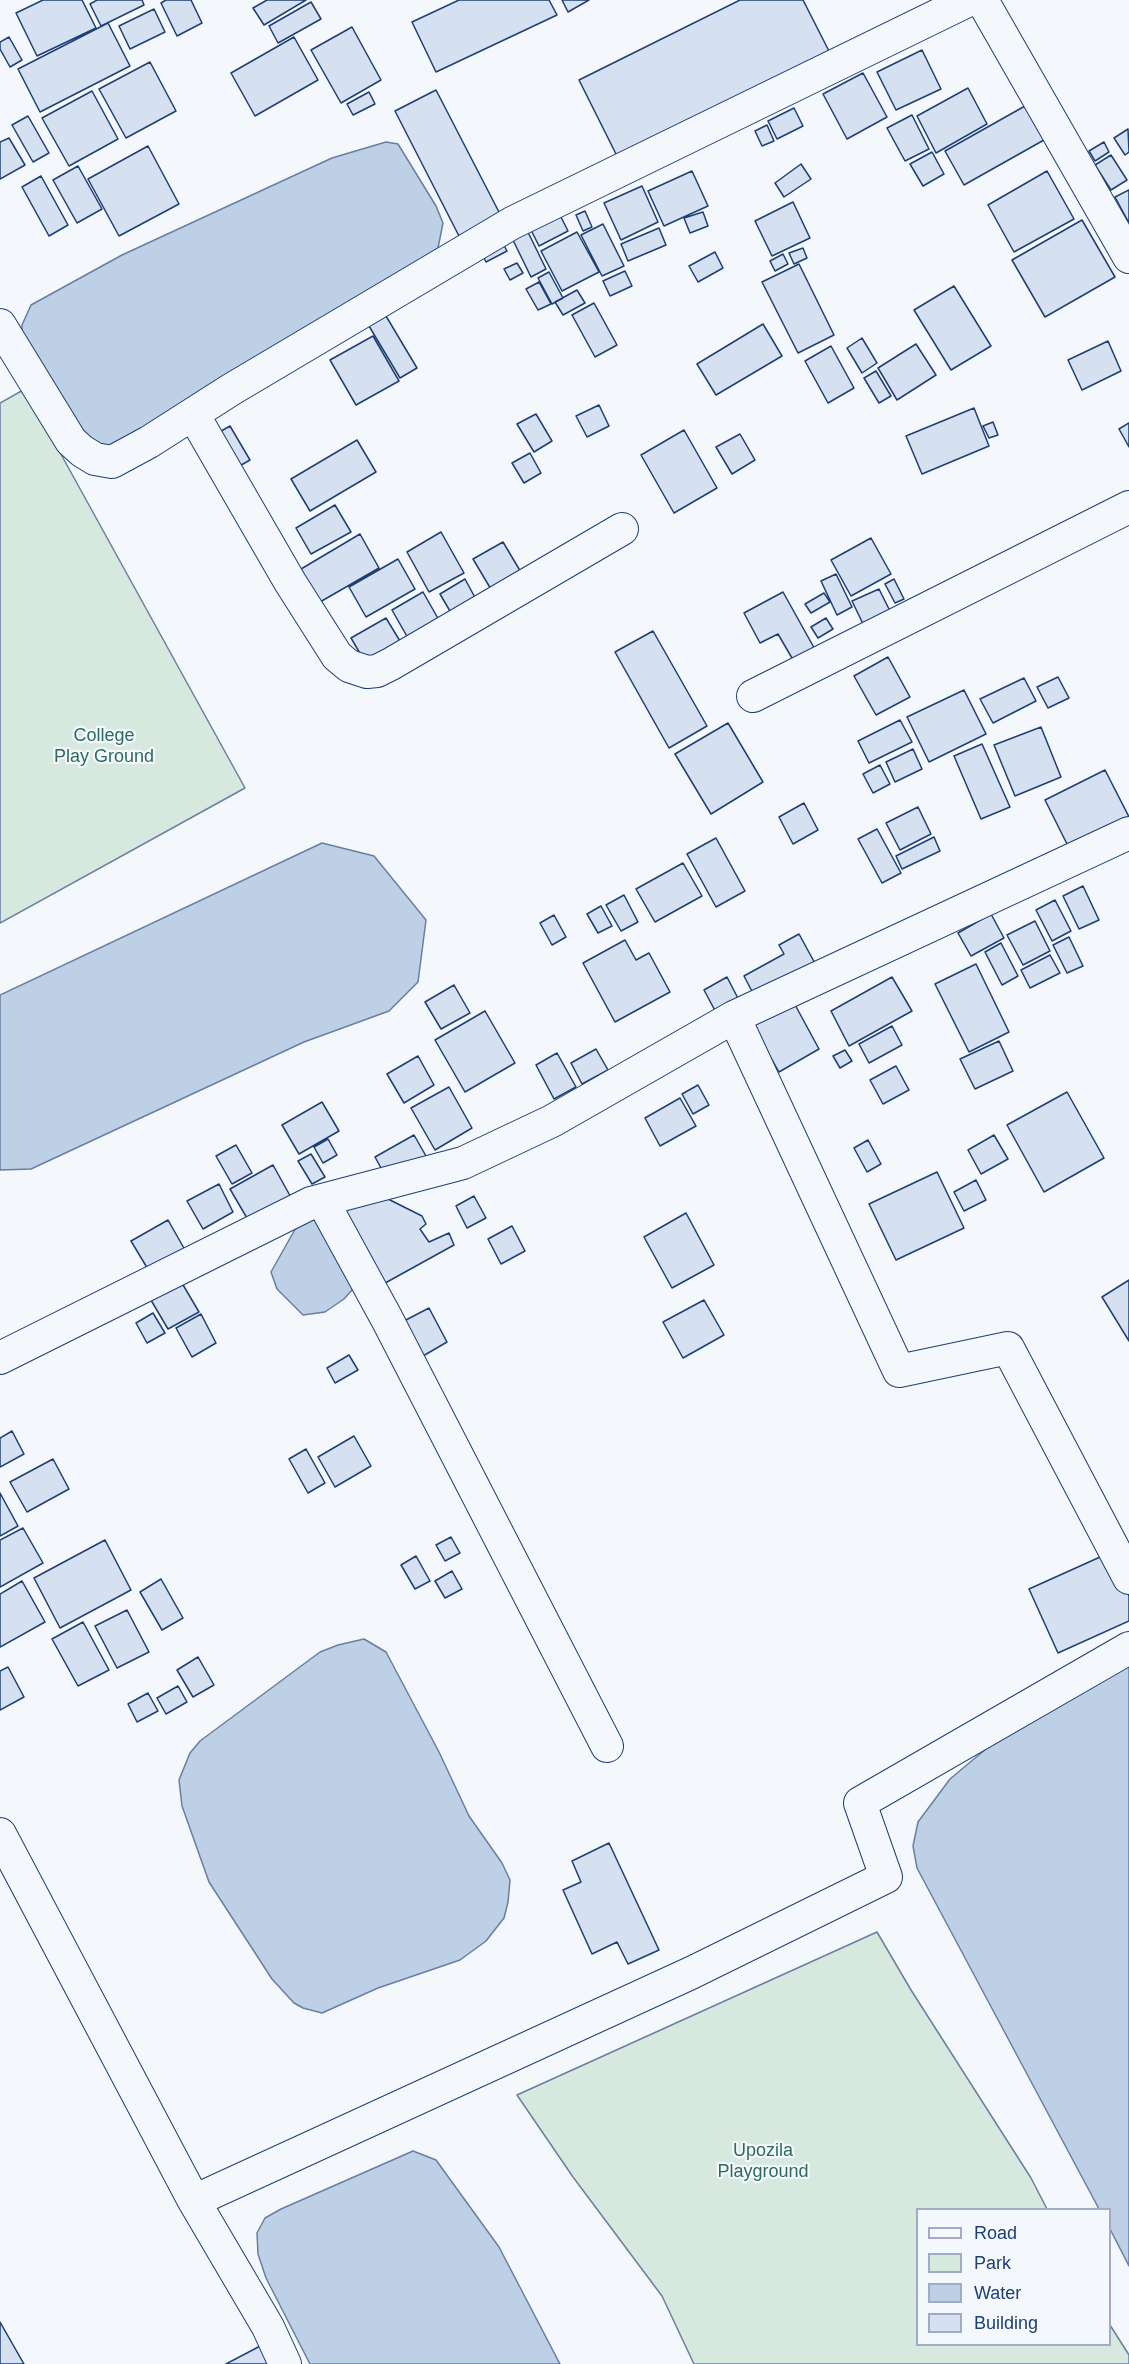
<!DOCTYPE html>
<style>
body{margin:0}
#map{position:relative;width:1129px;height:2364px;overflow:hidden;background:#f4f7fb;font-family:Arial,sans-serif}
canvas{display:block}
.legend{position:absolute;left:916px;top:2208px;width:195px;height:138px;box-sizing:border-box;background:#f4f7fb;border:2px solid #9eadc5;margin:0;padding:8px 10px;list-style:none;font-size:18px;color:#1d3f73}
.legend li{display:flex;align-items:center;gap:12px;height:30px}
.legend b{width:30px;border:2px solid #9eadc5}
</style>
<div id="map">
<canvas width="1129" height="2364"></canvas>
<ul class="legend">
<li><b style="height:8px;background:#f4f7fb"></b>Road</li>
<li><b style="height:16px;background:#d7e8df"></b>Park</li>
<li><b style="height:16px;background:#bed0e5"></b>Water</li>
<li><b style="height:16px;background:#d5e0f0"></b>Building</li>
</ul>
</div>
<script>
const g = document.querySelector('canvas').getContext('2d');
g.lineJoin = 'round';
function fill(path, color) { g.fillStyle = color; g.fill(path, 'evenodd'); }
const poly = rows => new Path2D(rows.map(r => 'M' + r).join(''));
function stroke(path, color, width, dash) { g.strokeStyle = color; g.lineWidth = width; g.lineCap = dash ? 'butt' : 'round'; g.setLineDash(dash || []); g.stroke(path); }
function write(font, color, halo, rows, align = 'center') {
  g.font = font + ' Arial,sans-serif'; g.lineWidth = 4.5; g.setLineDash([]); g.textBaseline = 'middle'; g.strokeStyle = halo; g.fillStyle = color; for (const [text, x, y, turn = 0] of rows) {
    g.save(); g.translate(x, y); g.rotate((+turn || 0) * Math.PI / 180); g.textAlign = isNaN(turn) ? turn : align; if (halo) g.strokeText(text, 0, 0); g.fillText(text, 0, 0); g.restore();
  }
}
const green = poly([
 [25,389,245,788,0,923,0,403,25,389],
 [877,1932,911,1990,1031,2178,1047,2209,918,2210,918,2344,1110,2344,1110,2325,1129,2355,1129,2364,694,2364,662,2296,573,2177,517,2095,877,1932]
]);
fill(green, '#d7e8df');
stroke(green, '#687fa3', 1.5);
const water = poly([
 [386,142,398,144,436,206,443,223,438,248,339,314,119,447,94,446,22,342,22,325,31,305,122,255,332,158,386,142],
 [322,843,374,856,426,920,418,982,389,1011,304,1042,31,1169,0,1170,0,995,322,843],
 [312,1218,329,1227,361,1280,344,1299,325,1312,303,1315,277,1289,271,1272,298,1224,312,1218],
 [364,1639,386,1652,439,1752,469,1816,502,1863,510,1880,508,1902,504,1918,486,1941,460,1960,378,1988,322,2013,303,2008,294,2003,272,1979,209,1882,182,1806,179,1780,190,1753,200,1741,320,1652,338,1645,364,1639],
 [1129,1661,1129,2266,1110,2229,1110,2210,1099,2209,917,1868,913,1846,918,1822,950,1779,1017,1723,1129,1661],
 [413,2151,436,2160,499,2247,560,2364,310,2364,266,2278,258,2254,257,2233,265,2218,281,2209,413,2151]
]);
fill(water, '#bed0e5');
stroke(water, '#687fa3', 1.5);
const building = poly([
 [43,0,82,0,96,28,37,56,16,13,43,0],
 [97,0,142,0,144,5,101,26,90,4,97,0],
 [166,0,191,0,202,23,177,36,161,3,166,0],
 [267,0,306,0,264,25,253,8,267,0],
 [459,0,549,0,557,15,436,72,412,22,459,0],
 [562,0,589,0,568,12,562,0],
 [740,0,803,0,833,59,621,164,579,80,740,0],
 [311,2,321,19,278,43,269,26,311,2],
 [154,9,165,32,130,49,119,26,154,9],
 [108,23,130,66,40,112,18,69,108,23],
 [352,27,381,80,341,103,311,50,352,27],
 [9,37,22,60,10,67,0,49,0,42,9,37],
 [294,37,318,80,255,116,231,73,294,37],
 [922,50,941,89,896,110,877,72,922,50],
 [150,62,176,111,126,138,99,89,150,62],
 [863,73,887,117,847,139,823,94,863,73],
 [968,88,987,124,936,153,917,116,968,88],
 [436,90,500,214,459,236,395,111,436,90],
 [92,91,118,139,69,166,42,118,92,91],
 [369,92,375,104,353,115,347,104,369,92],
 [1025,106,1044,140,964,185,945,151,1025,106],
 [794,108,803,126,777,139,768,121,794,108],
 [912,115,929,149,905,161,887,128,912,115],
 [28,116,49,153,33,162,12,125,28,116],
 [767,125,774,141,762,146,755,131,767,125],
 [1128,129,1129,152,1125,155,1114,138,1128,129],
 [9,138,25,165,0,179,0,142,9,138],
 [1104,142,1109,152,1095,161,1089,151,1104,142],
 [148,146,179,204,119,236,88,179,148,146],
 [932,152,944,174,923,186,910,164,932,152],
 [1111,155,1127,180,1111,190,1095,165,1111,155],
 [801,164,811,179,784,197,775,183,801,164],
 [78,166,102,209,77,223,53,180,78,166],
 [692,171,708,206,664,226,648,191,692,171],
 [1047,171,1074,219,1014,252,988,205,1047,171],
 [41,176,68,225,49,236,22,187,41,176],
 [642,186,658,222,621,240,604,203,642,186],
 [1129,190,1129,223,1115,197,1129,190],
 [793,202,810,238,772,256,755,221,793,202],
 [585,211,592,227,583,231,576,215,585,211],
 [703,212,708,226,690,233,684,218,703,212],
 [560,215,568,231,539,246,531,230,560,215],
 [1082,220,1115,277,1045,317,1012,260,1082,220],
 [603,224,624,266,602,276,581,235,603,224],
 [525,226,546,269,531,277,510,234,525,226],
 [659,228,666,245,628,261,621,244,659,228],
 [577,232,599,272,562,291,541,251,577,232],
 [499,236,507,251,486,262,478,246,499,236],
 [803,248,807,258,794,264,789,253,803,248],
 [715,252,723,268,698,282,689,266,715,252],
 [783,254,788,264,775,271,770,261,783,254],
 [517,263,523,273,510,280,504,269,517,263],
 [799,264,834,335,798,353,762,282,799,264],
 [625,271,632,286,610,296,603,281,625,271],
 [549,272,563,298,552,304,538,278,549,272],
 [539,282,551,304,538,310,526,289,539,282],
 [954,286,991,346,951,370,914,310,954,286],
 [577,290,585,303,563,315,555,302,577,290],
 [594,303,617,345,595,357,572,315,594,303],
 [386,316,417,368,400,378,369,326,386,316],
 [763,324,782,356,716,395,697,364,763,324],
 [373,336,399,381,356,405,330,360,373,336],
 [862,338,877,363,862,373,847,348,862,338],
 [1108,341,1121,371,1082,390,1068,360,1108,341],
 [916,344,936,375,897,400,878,368,916,344],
 [831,346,854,388,828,403,805,361,831,346],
 [876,371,891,396,879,403,864,378,876,371],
 [599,405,609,426,587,437,576,416,599,405],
 [974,408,989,446,922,474,906,436,974,408],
 [536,414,552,441,534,452,517,424,536,414],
 [993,422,998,435,989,438,983,426,993,422],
 [1129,423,1129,447,1119,429,1129,423],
 [230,426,250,460,236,468,216,434,230,426],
 [684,430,717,488,674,513,641,455,684,430],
 [740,434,755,460,732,474,716,447,740,434],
 [357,440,376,472,310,511,291,479,357,440],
 [530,453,541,473,524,483,512,463,530,453],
 [335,505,351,532,311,554,296,528,335,505],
 [441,532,464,573,429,592,407,552,441,532],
 [360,534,379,568,320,602,301,569,360,534],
 [871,538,891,574,851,596,831,560,871,538],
 [503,542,525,579,495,596,473,559,503,542],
 [398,559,415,589,366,617,349,587,398,559],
 [836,574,852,607,837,615,821,581,836,574],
 [465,579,478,603,454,618,440,594,465,579],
 [894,579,904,599,895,603,885,584,894,579],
 [879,589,891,613,864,626,852,601,879,589],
 [423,592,444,629,413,647,392,610,423,592],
 [783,592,817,653,796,665,778,634,760,643,744,613,783,592],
 [824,593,830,602,811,613,805,604,824,593],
 [386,618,403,646,368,667,351,638,386,618],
 [826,618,833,629,818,638,811,627,826,618],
 [653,631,707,726,669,748,615,652,653,631],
 [888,657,910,697,876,715,854,676,888,657],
 [1058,677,1069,698,1048,708,1037,687,1058,677],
 [1024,678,1036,701,993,723,980,699,1024,678],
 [964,690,986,734,929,762,907,717,964,690],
 [900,720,912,742,869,763,858,741,900,720],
 [728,723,763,782,711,814,675,754,728,723],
 [1041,727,1061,777,1015,796,994,745,1041,727],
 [982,744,1010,807,981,819,954,756,982,744],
 [913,749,922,769,895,782,886,762,913,749],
 [880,765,890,784,873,793,863,774,880,765],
 [1105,770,1129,817,1129,826,1072,854,1045,800,1105,770],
 [804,803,818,830,793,844,779,817,804,803],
 [918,807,931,834,900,850,886,823,918,807],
 [877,829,901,873,882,883,858,839,877,829],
 [934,837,940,851,902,869,896,856,934,837],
 [716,838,745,891,716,907,687,854,716,838],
 [683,863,702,896,655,922,636,889,683,863],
 [1083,886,1099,920,1079,929,1063,896,1083,886],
 [624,895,638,922,621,931,606,905,624,895],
 [1055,900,1071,931,1052,941,1036,910,1055,900],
 [601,906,612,926,598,933,587,914,601,906],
 [991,914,1004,938,971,956,958,933,991,914],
 [554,915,566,937,552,945,540,923,554,915],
 [1035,921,1050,951,1023,965,1007,935,1035,921],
 [799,934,817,967,757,1001,744,976,784,954,779,945,799,934],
 [1069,937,1083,966,1067,973,1053,945,1069,937],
 [625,940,636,960,649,953,670,992,615,1022,583,963,625,940],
 [1001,943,1018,976,1002,985,985,952,1001,943],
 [1050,955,1060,973,1030,988,1021,970,1050,955],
 [976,964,1009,1032,969,1052,935,984,976,964],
 [727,977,743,1008,720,1020,704,990,727,977],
 [892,977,912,1011,849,1046,831,1011,892,977],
 [454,985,470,1013,441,1029,425,1002,454,985],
 [793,1001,819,1049,779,1072,751,1023,793,1001],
 [485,1011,515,1063,465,1092,435,1040,485,1011],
 [892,1026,902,1045,869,1063,859,1044,892,1026],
 [999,1041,1013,1071,975,1089,960,1059,999,1041],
 [596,1049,608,1070,582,1084,571,1063,596,1049],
 [845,1050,852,1061,840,1068,833,1056,845,1050],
 [557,1053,576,1087,554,1099,536,1065,557,1053],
 [418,1056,434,1085,404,1103,387,1074,418,1056],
 [896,1066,909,1090,883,1104,870,1080,896,1066],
 [698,1085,709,1105,693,1114,682,1094,698,1085],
 [449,1087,472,1128,435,1150,411,1108,449,1087],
 [1067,1092,1104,1158,1044,1192,1007,1125,1067,1092],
 [680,1098,696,1126,660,1146,645,1118,680,1098],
 [322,1102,339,1131,299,1154,282,1125,322,1102],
 [414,1135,426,1156,387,1179,375,1157,414,1135],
 [994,1135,1008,1159,981,1174,968,1150,994,1135],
 [328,1139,337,1155,323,1163,314,1147,328,1139],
 [868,1140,881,1164,867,1172,854,1148,868,1140],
 [236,1145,252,1173,232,1184,216,1156,236,1145],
 [311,1154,325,1177,312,1184,298,1161,311,1154],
 [273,1165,293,1201,251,1225,230,1189,273,1165],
 [937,1172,964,1228,896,1260,869,1204,937,1172],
 [976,1180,986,1200,964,1211,954,1192,976,1180],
 [219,1184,233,1212,203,1229,187,1201,219,1184],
 [376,1193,422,1216,426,1224,420,1229,429,1242,449,1233,454,1245,378,1287,339,1215,376,1193],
 [474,1196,486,1218,467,1228,456,1206,474,1196],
 [686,1213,714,1265,672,1288,644,1237,686,1213],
 [168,1220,185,1250,149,1271,131,1241,168,1220],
 [512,1226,525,1251,501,1264,488,1239,512,1226],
 [179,1278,199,1312,168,1329,148,1295,179,1278],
 [1129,1280,1129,1341,1102,1297,1129,1280],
 [704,1300,724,1335,683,1358,663,1322,704,1300],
 [429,1308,447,1342,423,1356,404,1321,429,1308],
 [153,1313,165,1333,147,1343,136,1323,153,1313],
 [201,1314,216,1343,192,1357,176,1328,201,1314],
 [349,1355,358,1370,335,1383,327,1368,349,1355],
 [12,1431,24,1454,0,1467,0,1438,12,1431],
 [354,1436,371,1466,335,1487,318,1457,354,1436],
 [306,1449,325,1483,308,1493,289,1459,306,1449],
 [53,1459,69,1489,27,1512,10,1482,53,1459],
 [0,1493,18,1526,0,1536,0,1493],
 [23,1528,43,1563,0,1587,0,1540,23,1528],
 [451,1537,460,1553,445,1561,436,1545,451,1537],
 [105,1540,131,1590,60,1628,34,1578,105,1540],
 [1109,1553,1129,1596,1129,1621,1058,1653,1029,1589,1109,1553],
 [416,1556,430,1581,415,1589,401,1565,416,1556],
 [452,1571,462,1589,445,1598,435,1581,452,1571],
 [161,1579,183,1618,162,1630,140,1592,161,1579],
 [22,1581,45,1622,0,1647,0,1594,22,1581],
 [127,1610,149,1652,117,1668,95,1626,127,1610],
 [83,1622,109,1670,78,1686,52,1639,83,1622],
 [198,1657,214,1685,193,1697,177,1670,198,1657],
 [8,1667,24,1697,0,1710,0,1671,8,1667],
 [178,1686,187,1702,166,1714,157,1698,178,1686],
 [148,1693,158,1711,137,1722,128,1704,148,1693],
 [609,1843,659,1950,628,1964,617,1942,592,1954,563,1890,581,1882,572,1861,609,1843],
 [0,2322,24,2364,0,2364,0,2322],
 [264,2344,274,2364,226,2364,264,2344]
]);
fill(building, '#d5e0f0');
stroke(building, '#1d3f73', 1.5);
const minor = poly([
 [982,0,1129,257],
 [0,325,71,441,82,451,95,459,112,462,149,442,232,389,512,223,969,0],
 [193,414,290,582,337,656,349,666,367,672,377,671,391,664,622,529],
 [753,696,1129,507],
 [734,1017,899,1371,1008,1348,1129,1578],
 [322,1200,387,1319,607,1746],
 [0,1358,311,1203,463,1163,552,1121,734,1017,1129,833],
 [0,1834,194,2201,268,2327,285,2364],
 [194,2201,691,1973,886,1877,860,1803,1129,1648]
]);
stroke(minor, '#1d3f73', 34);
stroke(minor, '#f4f7fb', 32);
write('18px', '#2c6c60', '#f4f7fb', [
 ["College",104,736],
 ["Play Ground",104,757],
 ["Upozila",763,2151],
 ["Playground",763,2172]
]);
</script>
